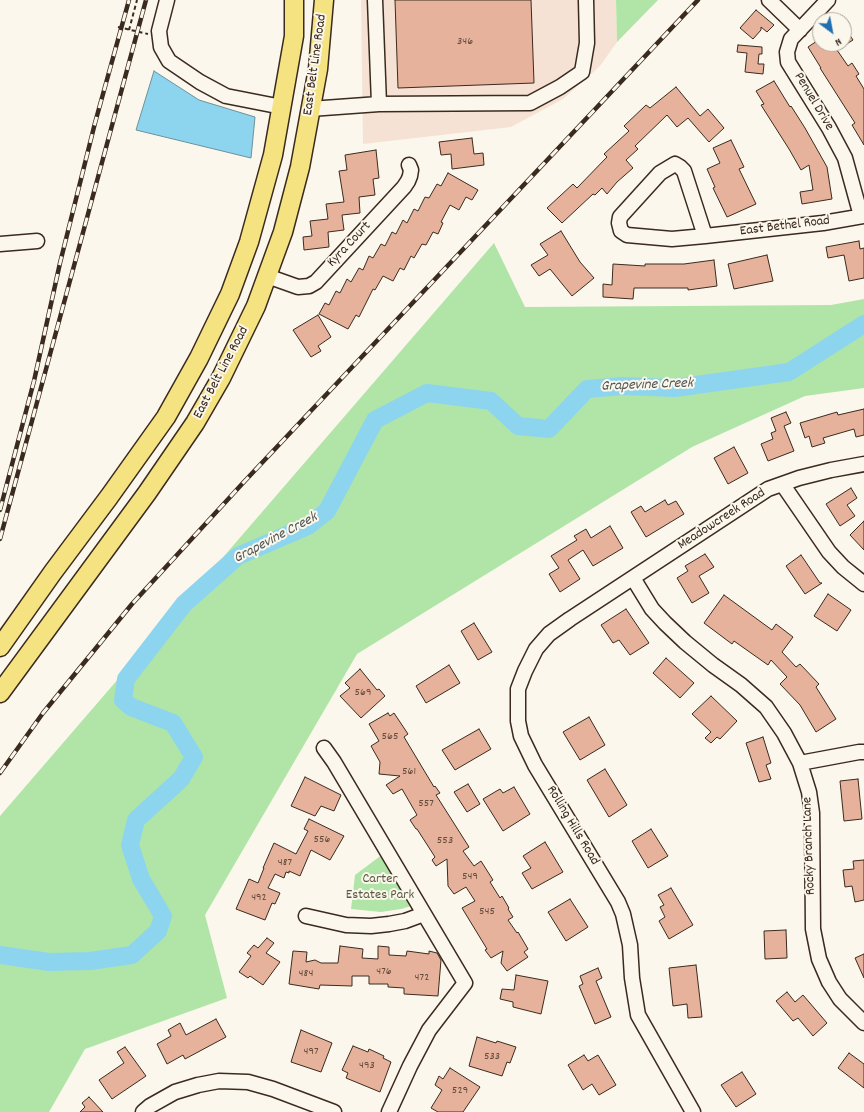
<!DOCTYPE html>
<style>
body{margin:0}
#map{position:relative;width:864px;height:1112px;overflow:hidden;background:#fbf7ec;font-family:Dekko,sans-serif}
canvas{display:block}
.north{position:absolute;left:812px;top:12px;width:40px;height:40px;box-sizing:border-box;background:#fbf7ec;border:1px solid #aea59a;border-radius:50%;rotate:148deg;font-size:11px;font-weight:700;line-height:16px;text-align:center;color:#3b2a1e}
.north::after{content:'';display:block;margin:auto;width:14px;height:18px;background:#1f6fb2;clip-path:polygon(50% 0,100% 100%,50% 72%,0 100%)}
</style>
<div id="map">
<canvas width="864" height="1112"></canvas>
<div class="north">N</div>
</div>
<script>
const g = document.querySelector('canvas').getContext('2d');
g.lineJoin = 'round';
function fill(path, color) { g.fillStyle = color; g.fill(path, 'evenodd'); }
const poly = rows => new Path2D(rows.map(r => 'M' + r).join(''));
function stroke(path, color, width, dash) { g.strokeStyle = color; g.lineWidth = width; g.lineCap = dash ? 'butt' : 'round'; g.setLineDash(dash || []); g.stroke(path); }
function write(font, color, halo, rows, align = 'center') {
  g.font = font + ' Dekko,sans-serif'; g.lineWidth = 4; g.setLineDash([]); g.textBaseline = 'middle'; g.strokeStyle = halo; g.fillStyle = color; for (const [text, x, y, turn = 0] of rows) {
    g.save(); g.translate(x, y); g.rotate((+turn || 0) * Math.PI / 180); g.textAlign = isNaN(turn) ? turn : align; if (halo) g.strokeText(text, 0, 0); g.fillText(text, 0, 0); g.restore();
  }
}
fill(poly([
 [361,0,616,0,617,42,600,66,563,99,511,127,363,144]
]), '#f5e2d4');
fill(poly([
 [616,0,658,0,617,42],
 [494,243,525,307,831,305,864,299,864,388,805,396,692,447,357,654,205,915,227,998,85,1049,49,1112,0,1112,0,816],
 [387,851,418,904,401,909,381,912,351,909,355,875]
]), '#b0e5a7');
const water = poly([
 [154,71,199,100,255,117,251,158,136,130,154,71]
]);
fill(water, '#8dd5ee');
stroke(water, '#6c919b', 1);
stroke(poly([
 [0,955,49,962,90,961,132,955,158,931,163,916,141,879,130,845,136,820,181,779,194,757,173,723,131,707,123,700,126,679,184,604,238,556,308,526,327,511,375,420,427,393,491,401,518,426,549,429,587,389,623,386,675,388,789,372,864,324]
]), '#8dd5ee', 18);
const building = poly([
 [395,0,531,0,534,83,398,88,395,0],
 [756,10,774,25,767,32,761,27,761,30,753,39,740,28,756,10],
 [844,26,853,40,837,50,848,66,852,63,859,74,856,76,864,89,864,145,852,125,855,123,820,68,821,68,808,47,820,39,820,44,844,44,844,26],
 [738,45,762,47,762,54,759,54,758,64,764,64,763,74,745,72,747,53,737,52,738,45],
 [774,81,790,107,791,106,805,128,827,167,832,199,802,204,800,192,813,190,809,165,801,170,789,149,761,105,764,104,756,91,774,81],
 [676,87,700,116,708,109,724,128,709,142,688,118,677,127,667,115,635,146,638,149,626,160,633,168,617,182,607,194,602,188,595,195,593,194,562,223,547,208,573,184,577,188,607,157,604,154,629,131,624,126,646,105,650,108,676,87],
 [472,138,474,154,483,153,484,165,452,169,451,154,441,155,439,142,472,138],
 [731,140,744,167,739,169,756,204,727,217,713,188,715,187,707,169,720,163,713,148,731,140],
 [376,150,379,178,373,179,375,195,359,197,360,213,342,215,344,230,328,232,329,247,304,250,303,237,312,236,310,221,328,219,326,204,344,202,339,171,347,170,345,155,376,150],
 [448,173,478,190,472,200,466,197,459,210,450,205,441,222,443,223,438,234,433,232,426,245,422,244,414,258,411,256,404,270,400,268,393,281,383,276,375,290,373,289,359,317,356,315,348,329,319,314,325,303,329,305,336,291,340,293,347,279,351,282,359,268,363,270,369,256,373,258,381,244,385,246,392,232,396,234,403,220,407,223,414,209,418,211,425,197,429,198,437,184,441,186,448,173],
 [561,231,580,262,594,278,572,296,550,269,539,276,531,265,548,255,540,244,561,231],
 [859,241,860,249,864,248,864,278,849,281,844,255,828,258,826,247,859,241],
 [767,255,773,281,734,289,728,264,767,255],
 [714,260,717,286,688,290,688,288,634,288,633,299,603,297,603,284,612,285,613,264,645,266,645,264,684,264,714,260],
 [318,315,331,337,318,346,321,351,311,357,293,330,318,315],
 [864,409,864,435,856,437,854,429,823,438,825,443,812,447,809,436,805,438,800,423,837,412,838,415,864,409],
 [786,412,791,423,784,426,794,451,768,461,761,444,773,439,771,433,776,431,771,418,786,412],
 [734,447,748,473,728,484,714,458,734,447],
 [851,488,857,498,847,505,855,516,840,526,826,504,851,488],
 [665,500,668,505,676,501,684,514,646,537,631,512,641,506,645,512,665,500],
 [864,521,864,550,850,535,864,521],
 [610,526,623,548,593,566,583,550,568,560,580,579,560,592,549,574,559,568,551,556,577,540,574,536,586,529,591,538,610,526],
 [705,554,714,567,699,576,709,593,692,603,677,578,688,571,685,566,705,554],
 [801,555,820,583,822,583,805,594,786,566,801,555],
 [828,594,851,610,837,631,814,616,828,594],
 [724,595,772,630,776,624,793,637,782,652,796,667,800,664,819,684,816,687,836,719,816,732,800,705,780,684,787,677,771,660,768,665,734,641,732,644,704,623,724,595],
 [626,609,649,643,630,655,619,640,613,643,601,625,626,609],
 [474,623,492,652,478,660,461,631,474,623],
 [666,658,694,683,680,698,653,673,666,658],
 [449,665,460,683,426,703,416,686,449,665],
 [360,669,377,690,379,689,385,696,361,718,340,696,350,688,345,683,360,669],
 [711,696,737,721,720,739,717,737,711,743,705,738,711,732,692,714,711,696],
 [388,713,390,716,394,713,408,734,404,737,434,787,435,786,440,793,436,795,469,847,463,851,474,866,481,861,493,880,490,882,500,898,502,896,509,908,508,909,513,917,508,920,517,933,518,932,528,949,524,952,528,957,507,971,501,963,503,951,491,958,485,950,487,949,462,908,475,901,466,887,454,894,448,886,447,859,436,866,432,860,435,857,417,829,416,829,410,820,417,815,402,789,393,794,386,785,400,776,379,774,380,762,371,746,379,741,369,724,388,713],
 [589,717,605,745,580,760,563,732,589,717],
 [479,729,491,749,455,770,442,750,479,729],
 [763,737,771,763,766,765,771,779,759,782,746,743,763,737],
 [605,769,627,805,609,817,587,780,605,769],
 [305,777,341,795,334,811,321,806,315,816,291,806,305,777],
 [858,779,862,819,844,821,840,781,858,779],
 [468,784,480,804,467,812,454,792,468,784],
 [514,787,530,814,503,831,483,799,500,789,503,793,514,787],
 [309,819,344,836,330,860,311,850,300,876,289,871,289,873,286,872,284,878,275,874,268,888,280,893,275,904,272,903,265,920,236,909,249,879,258,883,264,868,263,868,274,843,296,854,308,831,304,829,309,819],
 [651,829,668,856,648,868,632,841,651,829],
 [545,842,563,872,532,889,522,873,531,868,523,856,545,842],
 [864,860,864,900,855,902,852,886,845,887,843,870,854,869,853,861,864,860],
 [671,888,693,925,669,939,659,921,665,917,660,907,664,905,658,895,671,888],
 [570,899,588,927,566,941,548,912,570,899],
 [786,930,787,958,765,959,764,931,786,930],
 [267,938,274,943,266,953,280,962,263,985,250,976,248,978,239,972,251,956,247,953,254,945,258,948,267,938],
 [340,946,363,949,362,958,378,959,378,946,389,947,389,955,406,956,407,951,429,954,429,951,437,953,441,960,438,996,404,994,404,988,388,987,388,984,369,984,369,976,352,976,352,986,320,985,319,989,289,984,293,951,307,952,306,962,315,960,321,963,338,963,340,946],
 [864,954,864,978,855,958,864,954],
 [696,965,702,1017,688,1018,687,1004,673,1006,669,968,696,965],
 [598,968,602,978,596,981,611,1017,595,1024,579,986,583,984,580,976,598,968],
 [516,975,548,981,541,1014,513,1007,513,1002,500,999,502,989,514,990,516,975],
 [787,992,795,1002,803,995,827,1023,813,1036,798,1018,793,1021,776,1001,787,992],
 [216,1019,226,1037,185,1059,183,1055,167,1064,157,1044,171,1036,168,1030,180,1023,186,1035,216,1019],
 [301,1030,332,1043,321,1072,291,1062,301,1030],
 [477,1037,496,1043,497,1041,516,1047,510,1063,507,1062,502,1076,469,1066,477,1037],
 [353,1046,368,1052,369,1049,384,1056,383,1058,391,1062,380,1092,346,1078,348,1073,342,1070,353,1046],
 [125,1047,146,1076,112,1099,99,1080,124,1063,117,1052,125,1047],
 [849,1053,864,1064,864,1088,838,1068,849,1053],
 [584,1055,588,1061,598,1055,616,1085,599,1095,592,1084,583,1090,568,1065,584,1055],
 [450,1068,480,1087,463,1112,438,1112,431,1108,442,1090,435,1085,439,1076,443,1079,450,1068],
 [742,1072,756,1094,736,1107,721,1085,742,1072],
 [89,1097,103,1112,80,1112,85,1107,82,1103,89,1097]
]);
fill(building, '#e7b29b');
stroke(building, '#3b2a1e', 1);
const minor = poly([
 [167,0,159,31,161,47,169,61,200,82,226,96,282,107],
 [769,0,800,30],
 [828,0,791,39,787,52,788,62,829,128,845,158,861,216],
 [379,104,530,103,560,87,582,72,587,43,586,0],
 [310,109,379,104,375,0],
 [675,164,680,167,684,171,705,236,672,239,627,235,621,231,619,223,620,217,660,173,675,164],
 [705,236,823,223,864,216],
 [0,244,37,241],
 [267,276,298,287,309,286,316,282,404,187,408,181,410,176,411,170,409,165],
 [783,485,829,552,843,567,864,584],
 [633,578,652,609,665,623,685,642,713,665,741,685,766,707,784,733,800,763,809,792,812,813,813,929,819,959,829,982,840,999,864,1023],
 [324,748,334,762,465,983,429,1030,410,1066,389,1112],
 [800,763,859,752,864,752],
 [306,916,346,925,371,926,389,924,405,921,424,914],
 [143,1112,150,1106,175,1092,198,1085,219,1081,248,1082,273,1089,334,1112],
 [693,1112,638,1015,632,978,630,945,623,914,618,902,535,765,521,736,518,721,518,689,525,671,536,649,549,634,570,619,768,489,799,478,831,470,864,464]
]);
const major = poly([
 [0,647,53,572,109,497,166,417,199,358,230,294,249,242,273,155,294,36,294,0],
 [0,693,147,493,195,423,221,378,256,306,283,232,300,167,318,69,324,0]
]);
stroke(minor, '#3b2a1e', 17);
stroke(major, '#3b2a1e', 21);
stroke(poly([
 [118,27,148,34],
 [129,30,137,0]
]), '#3b2a1e', 2, [4, 3]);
stroke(minor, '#fbf7ec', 14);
stroke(major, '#f5e382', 18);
const rail = poly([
 [0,510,34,381,60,263,95,123,129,0],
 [0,539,146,0],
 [0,773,43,713,132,604,242,484,698,0]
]);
stroke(rail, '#3b2a1e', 4.5);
stroke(rail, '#fbf7ec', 3, [9]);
write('12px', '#664c3d', null, [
 ["346",465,42],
 ["569",363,693],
 ["565",390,737],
 ["561",409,772],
 ["557",426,804],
 ["556",322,840],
 ["553",445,841],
 ["487",285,863],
 ["549",470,877],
 ["492",259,898],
 ["545",487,912],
 ["476",384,972],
 ["484",306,974],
 ["472",422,978],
 ["497",311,1052],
 ["533",492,1057],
 ["493",367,1066],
 ["529",460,1091]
]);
write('14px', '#3b2a1e', '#fbf7ec', [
 ["East Belt Line Road",316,65,-82],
 ["Penuel Drive",813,102,59],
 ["East Bethel Road",785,227,-7],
 ["Kyra Court",350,245,-47],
 ["East Belt Line Road",222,373,-62],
 ["Meadowcreek Road",722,520,-33],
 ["Rolling Hills Road",572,826,59],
 ["Rocky Branch Lane",810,846,-92]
]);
write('14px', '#585940', '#fbf7ec', [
 ["Carter",380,880],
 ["Estates Park",380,896]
]);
write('italic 15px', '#505552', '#fbf7ec', [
 ["Grapevine Creek",647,386,-2],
 ["Grapevine Creek",276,539,-28]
]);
</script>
